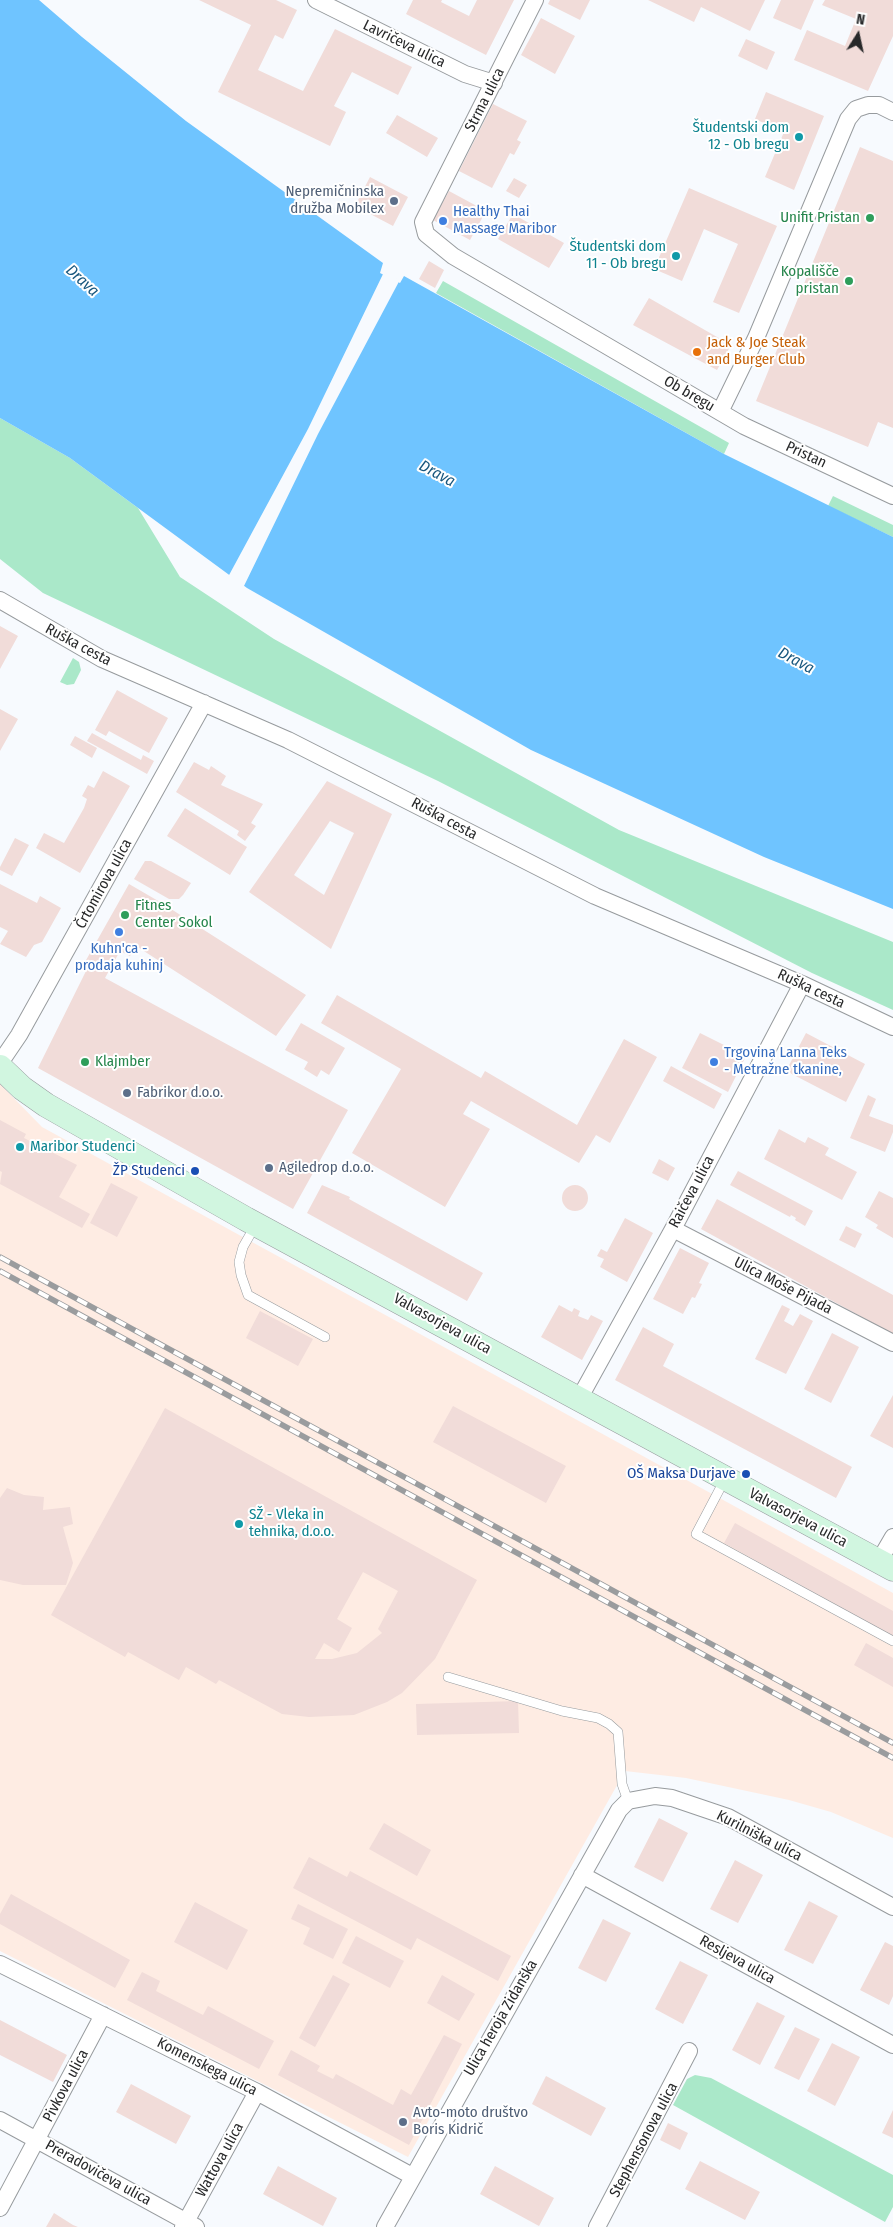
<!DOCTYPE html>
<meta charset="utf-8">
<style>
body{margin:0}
#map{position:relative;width:893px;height:2227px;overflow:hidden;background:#f7fafe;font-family:"Fira Sans Condensed",sans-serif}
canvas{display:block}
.north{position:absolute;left:833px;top:10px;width:50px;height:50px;-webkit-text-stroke:4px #fff;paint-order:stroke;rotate:10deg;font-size:14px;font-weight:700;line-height:20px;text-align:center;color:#28292a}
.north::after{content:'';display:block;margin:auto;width:18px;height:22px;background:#28292a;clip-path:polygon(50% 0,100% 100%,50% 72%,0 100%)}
</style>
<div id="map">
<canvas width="893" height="2227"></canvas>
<div class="north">N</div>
</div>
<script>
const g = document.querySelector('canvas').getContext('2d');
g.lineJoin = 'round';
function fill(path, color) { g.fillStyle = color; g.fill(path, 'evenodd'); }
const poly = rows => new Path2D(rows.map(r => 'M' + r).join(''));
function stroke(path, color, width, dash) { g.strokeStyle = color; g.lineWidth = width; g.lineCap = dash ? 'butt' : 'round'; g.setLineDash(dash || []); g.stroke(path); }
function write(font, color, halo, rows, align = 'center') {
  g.font = font + ' "Fira Sans Condensed",sans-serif'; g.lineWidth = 4; g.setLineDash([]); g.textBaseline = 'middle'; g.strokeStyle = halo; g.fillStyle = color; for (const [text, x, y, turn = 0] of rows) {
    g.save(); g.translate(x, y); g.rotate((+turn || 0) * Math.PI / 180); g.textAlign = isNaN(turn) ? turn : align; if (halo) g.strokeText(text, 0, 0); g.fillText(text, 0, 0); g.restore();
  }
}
fill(poly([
 [0,1084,42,1127,893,1593,893,1838,831,1812,789,1800,686,1778,625,1771,408,2157,0,1951]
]), '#feece3');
fill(poly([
 [443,281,729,443,724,454,436,293],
 [0,418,70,458,138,508,180,577,274,639,619,830,893,942,893,1010,812,973,438,781,43,593,0,559],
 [833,496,893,525,893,537,828,506],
 [73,658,79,662,81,670,74,684,67,685,60,682],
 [695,2075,711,2078,893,2175,893,2207,885,2222,673,2105,687,2079]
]), '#aae8c9');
fill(poly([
 [0,0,39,0,82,37,186,121,383,263,380,273,400,283,404,276,724,454,893,537,893,909,764,857,531,750,247,588,70,458,0,418]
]), '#6fc4ff');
fill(poly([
 [384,272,399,280,403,274,318,434,243,588,228,577,308,429]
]), '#f7fafe');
fill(poly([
 [199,0,276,0,297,10,283,39,275,35,258,70,303,91,335,29,412,67,398,95,352,72,334,106,346,112,330,146,218,92,251,25],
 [413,0,442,0,441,2,469,16,477,0,514,0,486,55,406,14],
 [550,0,590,0,580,20,548,4],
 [648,0,765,0,750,31,701,7,694,22],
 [781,0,814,0,801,30,773,18],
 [825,0,893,0,893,36,868,91,794,60,807,30,845,46,856,19,822,5],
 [541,18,575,36,555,74,521,55],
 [746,39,775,52,767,70,738,56],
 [766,92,824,116,794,190,765,177,784,132,755,119],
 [493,104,527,121,517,140,521,142,514,155,510,153,492,188,459,171],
 [397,115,438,138,427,157,386,133],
 [860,147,893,161,893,428,878,422,868,447,756,401],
 [370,177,408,197,393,226,355,206],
 [514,178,527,185,519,198,506,191],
 [689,188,777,226,739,313,713,302,738,244,704,229,682,281,654,269],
 [449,191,486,211,470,240,433,220],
 [513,214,564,243,549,268,498,239],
 [429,261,444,270,435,288,419,279],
 [649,298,731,345,717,370,633,325],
 [0,626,18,636,0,669],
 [117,690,168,718,149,753,109,731,106,736,95,730],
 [0,709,18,719,0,751],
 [92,733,141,760,143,755,154,761,147,774,87,741],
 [75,736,97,748,92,758,70,745],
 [194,762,209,770,211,766,226,776,221,785,263,804,251,823,256,826,245,841,237,835,239,831,176,792],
 [103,771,130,786,80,873,36,848,44,833,64,843,84,808,87,799,82,796,88,785,94,788],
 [327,781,392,814,331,949,249,892],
 [330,821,354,833,324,895,294,875],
 [185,808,247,847,230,875,167,836],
 [15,838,29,845,12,876,0,870,0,867],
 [145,861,151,861,191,883,183,895,179,899,169,899,134,879],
 [0,884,37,903,40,896,61,908,42,942,34,945,26,957,0,944,8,931,0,927],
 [129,884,160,902,306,995,276,1036,136,946,130,956,120,951,105,978,348,1110,293,1209,38,1068,86,971,81,969],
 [337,995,481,1078,485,1071,577,1125,624,1039,657,1057,610,1143,596,1135,579,1163,471,1101,463,1114,490,1129,445,1207,352,1153,401,1069,321,1023],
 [301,1023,345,1048,329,1075,321,1070,317,1077,304,1069,308,1062,285,1050],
 [700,1033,746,1056,728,1092,682,1068],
 [806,1033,865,1064,846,1102,786,1071],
 [671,1066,722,1094,714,1109,663,1081],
 [868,1095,876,1099,869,1116,893,1125,893,1132,885,1152,850,1138],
 [0,1120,26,1134,24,1138,77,1165,59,1197,90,1214,82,1228,0,1184,2,1172,0,1171],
 [779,1129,805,1143,808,1137,829,1148,825,1155,857,1172,842,1200,764,1159],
 [659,1159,675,1168,668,1181,652,1173],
 [738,1171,813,1211,805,1226,795,1220,796,1218,791,1215,790,1217,730,1185],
 [111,1183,138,1197,117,1237,90,1223],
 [322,1185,350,1197,349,1199,483,1273,467,1301,307,1213],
 '562 1198a13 13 0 1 1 26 0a13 13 0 1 1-26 0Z',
 [879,1191,893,1198,893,1238,876,1228,878,1225,865,1217],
 [717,1199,893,1295,893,1334,701,1229],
 [625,1218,653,1233,627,1282,600,1267,604,1259,597,1256,601,1249,607,1252],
 [846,1226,862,1234,855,1248,839,1240],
 [680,1248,709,1263,699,1283,702,1284,695,1298,692,1297,683,1314,653,1299],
 [559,1305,572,1312,574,1308,580,1311,578,1316,588,1320,591,1315,603,1321,582,1360,541,1337],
 [782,1305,790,1309,784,1321,793,1326,800,1314,813,1321,786,1374,755,1359],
 [260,1311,313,1339,298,1366,246,1338],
 [643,1327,674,1344,663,1366,852,1467,836,1498,615,1380],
 [832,1333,859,1347,831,1403,804,1389],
 [893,1395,893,1448,870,1436],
 [453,1406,566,1466,546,1503,433,1442],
 [165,1408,477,1580,435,1659,402,1693,387,1702,354,1715,309,1717,282,1714,219,1680,216,1684,186,1667,179,1680,128,1652,125,1657,51,1615],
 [363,1572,398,1591,378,1629,382,1633,357,1653,332,1659,315,1659,324,1643,339,1652,352,1628,337,1619],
 [7,1488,24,1495,44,1497,43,1510,70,1507,73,1524,63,1527,73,1563,66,1585,23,1585,0,1580,0,1498],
 [735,1523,893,1611,893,1636,724,1543],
 [866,1643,893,1658,893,1687,854,1665],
 [518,1701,519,1733,417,1735,416,1704],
 [659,1818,688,1833,663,1882,634,1867],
 [384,1823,431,1850,417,1876,369,1849],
 [309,1857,347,1877,350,1871,511,1956,498,1981,417,1938,411,1950,293,1888],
 [735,1860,763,1875,738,1923,710,1909],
 [11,1894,130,1960,115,1988,0,1924,0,1914],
 [809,1901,838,1916,813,1964,784,1950],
 [195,1902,248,1930,227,1970,174,1942],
 [298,1904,348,1929,333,1959,303,1944,310,1928,291,1919],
 [603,1919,631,1933,606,1982,578,1968],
 [356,1936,404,1961,390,1988,342,1963],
 [885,1942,893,1946,893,1996,889,2005,860,1990],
 [680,1961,708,1975,683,2024,655,2009],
 [142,1972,160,1981,156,1991,203,2015,208,2006,274,2041,259,2069,127,2000],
 [333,1975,350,1984,315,2047,299,2038],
 [442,1975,475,1994,459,2021,427,2003],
 [757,2002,785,2016,760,2065,732,2050],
 [0,2020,67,2055,53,2082,0,2055],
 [795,2027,820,2039,799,2080,774,2068],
 [444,2035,462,2044,409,2145,278,2075,291,2050,320,2066,317,2071,333,2079,336,2074,393,2105,401,2089,411,2095],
 [832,2043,860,2057,835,2106,807,2091],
 [546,2076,606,2108,591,2136,532,2104],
 [131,2084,191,2116,176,2144,116,2112],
 [893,2110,893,2138,882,2133],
 [668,2123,688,2133,680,2150,660,2140],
 [700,2161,760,2192,745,2220,685,2189],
 [278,2166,337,2198,323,2226,263,2194],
 [495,2166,554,2198,539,2226,480,2194],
 [54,2213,73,2225,78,2227,46,2227]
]), '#f1dcd9');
const lane = poly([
 [255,1226,243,1247,239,1262,241,1275,248,1295,325,1337],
 [725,1479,696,1534,893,1641],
 [448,1677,562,1711,598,1718,609,1724,618,1732,622,1784,628,1801]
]);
const street = poly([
 [316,0,465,74,494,83],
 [535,0,423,222,426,234,453,256,744,426,893,496],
 [720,412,756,338,848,119,856,109,868,105,879,105,893,112],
 [0,600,102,659,288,740,595,896,802,984,893,1027],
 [0,1063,19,1035,204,703],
 [673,1229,893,1343],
 [579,1399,673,1229,802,984],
 [879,1561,893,1537],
 [582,1875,893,2045],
 [0,1964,257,2092,412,2176],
 [0,2120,196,2227],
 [0,2208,103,2015],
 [183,2227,257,2092],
 [385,2227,619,1810,628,1801,655,1796,672,1798,728,1817,893,1907],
 [597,2227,689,2051]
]);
const secondary = poly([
 [0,1067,22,1088,46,1105,246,1219,893,1569]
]);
stroke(lane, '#979b9e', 10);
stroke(street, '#979b9e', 18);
stroke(secondary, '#979b9e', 25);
stroke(lane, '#fff', 9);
stroke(street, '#fff', 16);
stroke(secondary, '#d1f6e0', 24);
const rail = poly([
 [0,1257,893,1743],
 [0,1271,893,1758]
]);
stroke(rail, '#9a9c9e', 5.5);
stroke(rail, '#fff', 4, [11]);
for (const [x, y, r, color] of [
 [799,137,5,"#0f9aa8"],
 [394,201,5,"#5c6f8a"],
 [870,218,5,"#2e9e5b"],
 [443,221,5,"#3f7fe0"],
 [676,256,5,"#0f9aa8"],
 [849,281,5,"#2e9e5b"],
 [697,352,5,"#e8710a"],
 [125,915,5,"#2e9e5b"],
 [119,932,5,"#3f7fe0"],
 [85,1062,5,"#2e9e5b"],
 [714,1062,5,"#3f7fe0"],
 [127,1093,5,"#5c6f8a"],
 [20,1147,5,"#0f9aa8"],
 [269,1168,5,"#5c6f8a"],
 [195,1171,5,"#1a4fb4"],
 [746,1474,5,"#1a4fb4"],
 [239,1524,5,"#0f9aa8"],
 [403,2122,5,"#5c6f8a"]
]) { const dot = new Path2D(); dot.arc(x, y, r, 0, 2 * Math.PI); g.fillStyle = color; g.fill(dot); stroke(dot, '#fff', 2); }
write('15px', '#28292a', '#fff', [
 ["Lavričeva ulica",404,44,26],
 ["Strma ulica",485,100,-63],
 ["Ob bregu",689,394,30],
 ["Pristan",806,455,25],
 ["Ruška cesta",78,645,28],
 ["Ruška cesta",444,819,28],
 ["Črtomirova ulica",104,884,-61],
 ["Ruška cesta",811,989,25],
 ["Raičeva ulica",692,1192,-62],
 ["Ulica Moše Pijada",783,1286,27],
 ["Valvasorjeva ulica",442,1324,29],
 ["Valvasorjeva ulica",798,1518,28],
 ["Kurilniška ulica",759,1836,27],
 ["Resljeva ulica",737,1960,29],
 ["Ulica heroja Zidanška",501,2018,-60],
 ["Komenskega ulica",207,2067,27],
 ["Pivkova ulica",66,2086,-62],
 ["Stephensonova ulica",644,2140,-62],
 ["Wattova ulica",220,2160,-61],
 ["Preradovičeva ulica",98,2173,29]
]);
write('15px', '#0d838f', '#fff', [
 ["Študentski dom",789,128],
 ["12 - Ob bregu",789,145],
 ["Študentski dom",666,247],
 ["11 - Ob bregu",666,264],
 ["Maribor Studenci",30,1147,"left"],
 ["SŽ - Vleka in",249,1515,"left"],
 ["tehnika, d.o.o.",249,1532,"left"]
], 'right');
write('15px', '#4e5e75', '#fff', [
 ["Nepremičninska",384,192,"right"],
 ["družba Mobilex",384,209,"right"],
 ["Fabrikor d.o.o.",137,1093],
 ["Agiledrop d.o.o.",279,1168],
 ["Avto-moto društvo",413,2113],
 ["Boris Kidrič",413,2130]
], 'left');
write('15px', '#366cbe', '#fff', [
 ["Healthy Thai",453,212],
 ["Massage Maribor",453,229],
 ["Kuhn'ca -",119,949,"center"],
 ["prodaja kuhinj",119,966,"center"],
 ["Trgovina Lanna Teks",724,1053],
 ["- Metražne tkanine,",724,1070]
], 'left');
write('15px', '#27864d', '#fff', [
 ["Unifit Pristan",860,218],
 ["Kopališče",839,272],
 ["pristan",839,289],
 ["Fitnes",135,906,"left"],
 ["Center Sokol",135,923,"left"],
 ["Klajmber",95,1062,"left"]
], 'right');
write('15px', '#c56008', '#fff', [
 ["Jack & Joe Steak",707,343],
 ["and Burger Club",707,360]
], 'left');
write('15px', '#164399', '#fff', [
 ["ŽP Studenci",185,1171],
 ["OŠ Maksa Durjave",736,1474]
], 'right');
write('italic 16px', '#18577e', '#fff', [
 ["Drava",82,281,42],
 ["Drava",437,474,28],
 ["Drava",796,661,28]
]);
</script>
